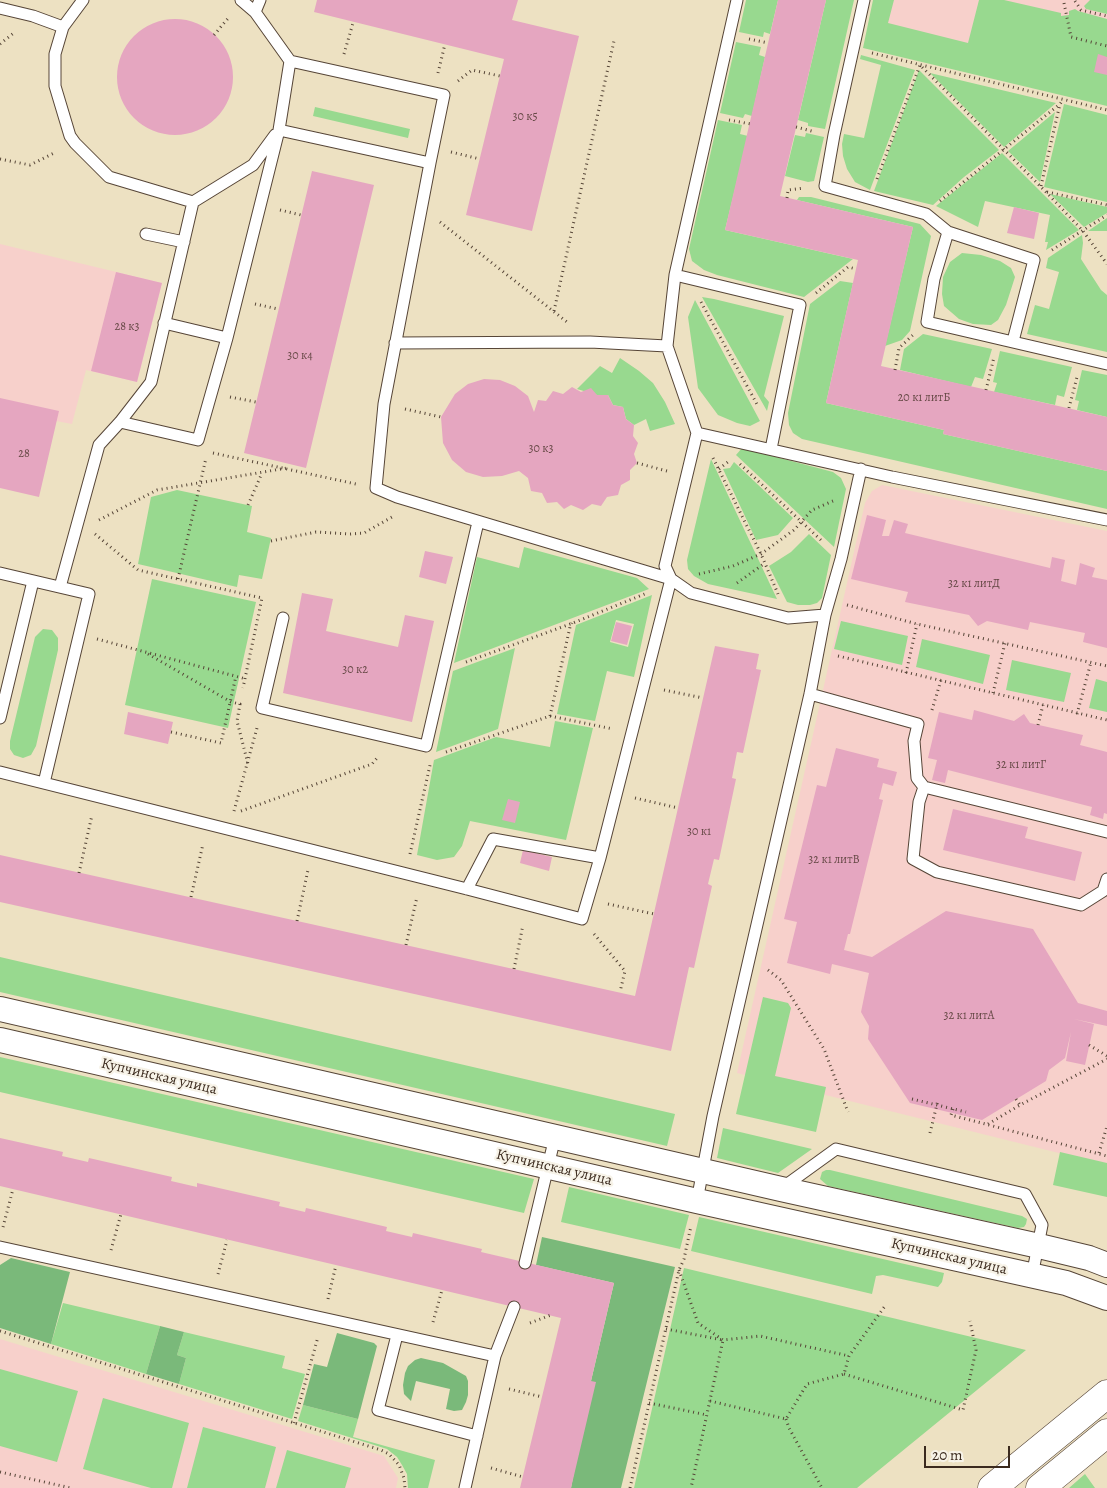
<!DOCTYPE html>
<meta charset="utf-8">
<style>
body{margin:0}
#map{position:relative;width:1107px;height:1488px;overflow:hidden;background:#ede1c2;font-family:Alegreya,serif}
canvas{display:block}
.scale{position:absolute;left:924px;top:1446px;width:86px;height:22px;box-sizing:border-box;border:2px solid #3b2a1e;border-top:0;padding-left:6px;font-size:15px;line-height:18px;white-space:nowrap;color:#3b2a1e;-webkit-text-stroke:4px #f7f3e8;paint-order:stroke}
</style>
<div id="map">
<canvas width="1107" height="1488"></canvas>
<div class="scale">20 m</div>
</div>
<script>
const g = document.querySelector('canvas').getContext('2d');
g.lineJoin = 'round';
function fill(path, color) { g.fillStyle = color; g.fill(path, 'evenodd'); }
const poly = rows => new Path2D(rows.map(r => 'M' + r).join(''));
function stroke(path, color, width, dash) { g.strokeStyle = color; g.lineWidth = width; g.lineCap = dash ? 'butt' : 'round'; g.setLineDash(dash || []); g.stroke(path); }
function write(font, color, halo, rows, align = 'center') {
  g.font = font + ' Alegreya,serif'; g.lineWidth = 4.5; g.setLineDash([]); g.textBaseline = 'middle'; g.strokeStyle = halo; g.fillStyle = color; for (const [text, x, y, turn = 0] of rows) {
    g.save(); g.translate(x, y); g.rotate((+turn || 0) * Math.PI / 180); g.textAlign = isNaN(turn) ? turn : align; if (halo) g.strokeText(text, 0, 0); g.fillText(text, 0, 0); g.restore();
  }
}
fill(poly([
 [878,0,1107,0,1107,84,871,27],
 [0,244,162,283,137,382,86,370,72,424,56,421,0,488],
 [882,485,1107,531,1107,1165,737,1073,865,503,872,491],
 [0,1339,384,1456,398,1478,396,1488,0,1488]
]), '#f7d0cb');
fill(poly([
 [746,0,778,0,770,34,764,32,763,37,739,32],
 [826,0,854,0,825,129,808,126,808,123,798,120],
 [873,0,894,0,888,23,968,43,979,0,1004,0,1061,13,1061,16,1069,15,1069,11,1075,9,1078,11,1107,19,1107,106,863,48],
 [1090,0,1107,0,1107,14,1086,9,1084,6],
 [736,42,761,47,759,55,765,57,752,116,745,114,743,118,720,113],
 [861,55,915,70,870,190,855,182,847,169,843,156,842,144,844,134,864,138,881,65,860,59],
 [919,70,999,150,964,177,933,205,874,191],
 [930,73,1056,103,1004,147],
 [1064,104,1107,115,1107,202,1044,187],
 [315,107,410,129,408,138,313,116],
 [1055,112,1040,182,1008,151],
 [718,120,742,125,740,134,748,136,725,230,853,259,804,297,717,275,704,270,692,261,689,249],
 [806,133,824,137,814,181,808,182,785,176,795,135,805,137],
 [1002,153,1079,230,1046,250,1048,242,1045,242,1050,215,985,201,978,227,936,206],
 [1050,194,1107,207,1107,213,1084,227],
 [799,197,811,197,920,224,931,236,910,331,902,340,885,346,913,227,797,200],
 [1107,218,1107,231,1088,231],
 [1082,235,1083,243,1081,259,1101,290,1107,295,1107,352,1027,334,1035,305,1049,309,1059,272,1046,268,1048,258],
 [962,253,981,255,1000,261,1011,268,1015,277,1006,305,998,320,991,325,973,324,959,319,944,306,942,294,943,277,950,262],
 [840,281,853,283,826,403,944,430,943,434,1107,471,1107,509,802,439,793,433,789,425,788,413,810,304],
 [702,297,714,299,784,316,764,396,769,402,767,411],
 [695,300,760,421,750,426,737,423,718,415,698,388,688,317],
 [923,334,992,349,983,379,975,377,971,387,900,370,904,349],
 [1000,351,1072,367,1064,397,1057,395,1055,405,994,392,997,383,993,382],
 [620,358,639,371,653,383,665,402,675,424,650,431,646,419,634,425,626,419,623,407,613,405,608,395,597,395,577,389,600,366,612,373],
 [1082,370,1107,375,1107,417,1077,410,1079,401,1075,400],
 [742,448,833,472,841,478,846,489,834,547,736,455],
 [711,459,777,599,708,584,694,576,688,569,687,560],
 [734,462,793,518,778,535,756,540,723,469,730,468],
 [177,490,252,506,247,532,271,538,262,579,239,575,237,587,138,564,151,497],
 [809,534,831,555,822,598,817,603,810,605,798,605,787,602,769,566,791,552],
 [524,547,637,578,649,589,454,663,477,557,519,568],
 [152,579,256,602,228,728,125,705],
 [652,595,634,677,607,671,595,721,557,714,576,625],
 [616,620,634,624,628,647,610,642],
 [841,621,908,636,902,665,834,649],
 [43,629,52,630,58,638,58,650,36,746,31,755,23,758,14,755,10,749,10,741,35,637],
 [922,639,990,655,983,684,916,667],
 [515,648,498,729,436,752,453,671],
 [1012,660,1071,673,1064,702,1006,690],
 [1096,679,1107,682,1107,712,1089,708],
 [555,721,593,728,566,840,470,821,462,846,454,857,437,860,417,855,434,760,496,737,550,747],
 [0,957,675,1114,667,1146,0,992],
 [763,997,788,1003,791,1008,775,1076,826,1087,816,1132,736,1114],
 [0,1057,534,1179,524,1213,0,1092],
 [723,1128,812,1149,778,1173,717,1158],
 [1060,1152,1107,1163,1107,1197,1053,1185],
 [826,1170,830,1170,1022,1216,1027,1219,1026,1224,1024,1227,1018,1228,828,1186,820,1179,822,1172],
 [569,1187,689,1215,680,1249,561,1222],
 [699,1217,944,1273,942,1282,938,1287,883,1275,876,1276,872,1294,691,1251],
 [684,1268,1026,1350,857,1488,634,1488],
 [63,1303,160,1326,146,1374,51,1344],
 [184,1332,285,1356,282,1368,305,1374,292,1419,179,1384,186,1358,177,1355],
 [0,1369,78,1391,57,1462,0,1446],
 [103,1398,189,1423,172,1488,151,1488,83,1469],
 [303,1405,358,1419,353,1437,435,1460,428,1488,408,1488,407,1474,402,1465,397,1457,387,1449,298,1421],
 [203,1427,276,1447,265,1488,187,1488],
 [287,1450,351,1468,345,1488,276,1488],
 [1085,1474,1095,1488,1069,1488]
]), '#98d98f');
fill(poly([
 [542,1237,675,1267,621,1488,571,1488,591,1381,614,1283,536,1265],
 [11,1258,70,1272,51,1344,0,1328,0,1265],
 [160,1326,184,1332,177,1355,186,1358,179,1384,146,1374],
 [337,1333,374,1343,377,1346,358,1419,303,1405,314,1364,327,1367],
 [421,1358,443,1363,466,1376,468,1381,468,1395,466,1402,462,1410,454,1411,446,1409,450,1389,416,1381,411,1401,404,1394,403,1385,405,1373,408,1366,415,1360]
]), '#7ab97a');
fill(poly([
 [317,0,518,0,512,20,579,36,532,231,466,215,504,59,314,12],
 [778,0,826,0,780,196,913,227,881,366,1107,417,1107,471,943,434,944,430,826,403,858,260,725,230],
 '117 77a58 58 0 1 1 116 0a58 58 0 1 1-116 0Z',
 [1098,54,1107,57,1107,75,1094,72],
 [312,171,374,185,306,468,244,453],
 [1014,207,1039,213,1034,239,1007,233],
 [116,272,162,283,137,382,91,371],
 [484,379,500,380,515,386,528,396,534,412,538,400,546,401,553,391,563,394,572,387,581,392,591,388,597,395,608,395,613,405,623,407,626,419,634,425,633,436,638,443,634,454,637,463,630,470,630,480,621,485,618,495,607,497,601,506,592,504,583,510,571,505,564,509,557,502,547,503,542,493,531,491,528,478,519,471,502,476,483,477,466,472,452,460,443,443,441,417,455,394,468,384],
 [0,398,59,411,39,497,0,488],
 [867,515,886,520,882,536,889,536,894,520,908,524,905,533,1050,568,1052,557,1065,560,1061,581,1076,585,1080,563,1095,568,1092,577,1107,580,1107,648,1083,642,1085,633,1030,622,1028,630,987,621,978,626,969,615,905,602,908,592,851,579],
 [425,551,453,557,446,584,419,577],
 [302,593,333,599,326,631,398,647,405,615,434,621,412,722,283,693],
 [616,622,632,626,627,645,611,641],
 [715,646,759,654,756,669,761,670,743,753,737,752,732,778,736,779,719,860,714,859,708,884,712,886,694,968,689,967,671,1051,0,902,0,855,635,996],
 [974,710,1014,721,1024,714,1030,723,1083,735,1080,745,1107,752,1107,814,1104,813,1103,819,1090,815,1092,807,948,770,945,783,932,780,937,760,928,758,939,712,972,720],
 [128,712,173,722,168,744,124,734],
 [836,748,879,759,877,767,897,772,893,786,883,783,879,799,883,800,850,934,848,934,844,950,872,957,946,911,1033,929,1078,1003,1107,1011,1107,1026,1074,1019,1094,1024,1085,1065,1066,1061,1071,1032,1065,1058,1049,1070,1046,1081,982,1120,910,1103,868,1039,869,1026,861,1012,869,973,832,964,830,974,787,963,797,922,784,919,817,785,826,787],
 [508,799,520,802,515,823,502,820],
 [953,809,1028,827,1025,838,1082,852,1075,881,943,850],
 [523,850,552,857,549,871,520,863],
 [0,1138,63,1152,62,1156,88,1162,89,1158,172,1177,171,1181,197,1187,197,1183,280,1202,279,1206,305,1212,306,1208,387,1227,386,1231,412,1237,413,1233,482,1249,481,1252,614,1283,591,1381,596,1382,571,1488,520,1488,561,1318,0,1186]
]), '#e5a6c0');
const lane = poly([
 [83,0,63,27,55,54,55,86,70,136,75,143,109,177,193,202,253,165,275,135],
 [864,0,834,135,825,186,926,214,948,232,934,279,927,322,1107,364],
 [0,8,33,16,63,27],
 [255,12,260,0],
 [290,61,444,95,430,163],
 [279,130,430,163,384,404,376,488,397,497,671,579,691,593,788,618,825,615],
 [948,232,1034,260,1013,341],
 [146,234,184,242],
 [675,275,800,305,771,449],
 [164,323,227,338],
 [395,343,590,342,667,346],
 [120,422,198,440,227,338,279,130,290,61,255,12,241,0],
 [697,433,892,477,1107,520],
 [0,573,89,594,44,783],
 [60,587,99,445,120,422,151,382,193,202],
 [283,618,262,708,426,746,478,522],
 [810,694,918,724,914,741,917,778,924,787,1107,832],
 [0,718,33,581],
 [0,772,467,889,582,919,600,858,671,579,665,566,697,433,667,346,675,275,737,0],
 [924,787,919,802,913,859,937,872,1081,905,1103,891,1107,879],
 [467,889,493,839,600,858],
 [782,1188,836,1149,1025,1194,1042,1225,1032,1276],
 [697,1201,713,1116,810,694,825,615,841,559,861,469],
 [0,1247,495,1356],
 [525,1263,555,1137],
 [397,1335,378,1410,477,1436],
 [465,1488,495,1356,514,1307]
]);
const street = poly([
 [0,1009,781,1189,1039,1246,1089,1258,1107,1265],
 [0,1040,697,1201,1066,1283,1107,1298]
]);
const secondary = poly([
 [992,1488,1107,1394],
 [1040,1488,1107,1433]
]);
stroke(lane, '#564537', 13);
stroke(street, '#564537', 26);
stroke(secondary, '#564537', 29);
stroke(poly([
 [1075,1,1081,10,1107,16],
 [1064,3,1071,37,1107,46],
 [214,35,230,16],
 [749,39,768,43],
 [0,44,15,32],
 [872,53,1107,110],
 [344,54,353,23],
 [438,73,445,44],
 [458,81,472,70,500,76],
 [729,120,751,124],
 [796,127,815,132],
 [451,152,480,159],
 [0,159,30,165,56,152],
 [877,179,920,65,1046,192,1083,231,1107,264],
 [1041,186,1060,104],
 [1047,192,1107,205],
 [787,198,788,190,804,188],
 [940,201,1060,104,1063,100],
 [280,210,301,215],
 [440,222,567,322],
 [1052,250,1107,215],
 [816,293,848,267,856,269],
 [701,302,758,406],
 [255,304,278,309],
 [554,311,614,41],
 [895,370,899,348,914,334],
 [986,390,994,357],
 [230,397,256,402],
 [1069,408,1077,377],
 [405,409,441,417],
 [213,453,356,484],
 [713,458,761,554,778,594],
 [637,463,667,471],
 [740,464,823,542],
 [719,469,729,461],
 [248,505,262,473],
 [99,520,157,490,287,468],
 [95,534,138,570,262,598,243,688],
 [271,541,316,532,350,534,364,533,392,517],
 [699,574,733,566,761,554,794,530,812,510,833,501],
 [178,579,206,458],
 [737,583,765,563],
 [847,605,917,624,1107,666],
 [97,639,246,679],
 [148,654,231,702,240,704,237,721,248,764],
 [838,656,1107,720],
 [466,662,573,623,647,593],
 [906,673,917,624],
 [664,690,703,698],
 [993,693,1005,643],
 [932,710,941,680],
 [1077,714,1091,662],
 [550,716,613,729],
 [1038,725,1043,705],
 [171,732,221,743,236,676],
 [446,752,550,716,570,627,572,623],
 [635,798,678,808],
 [234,811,257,728],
 [241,811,372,764,378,757],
 [410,854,430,765],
 [79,873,92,815],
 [191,897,203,844],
 [608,904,654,914],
 [297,921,308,870],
 [594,934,625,971,620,992],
 [406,945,417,897],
 [514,969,523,925],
 [768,970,781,980,824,1049,848,1112],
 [1089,1045,1107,1056],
 [912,1099,966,1112],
 [1016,1099,1020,1105],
 [953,1109,951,1115,1107,1156],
 [988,1124,1020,1105,1107,1059],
 [930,1133,938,1100],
 [1099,1153,1107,1126],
 [3,1227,13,1189],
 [111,1250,121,1214],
 [679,1270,698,1323,723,1340,760,1336,849,1356],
 [218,1274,227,1240],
 [328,1299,336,1265],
 [433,1322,442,1290],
 [530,1323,551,1315],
 [666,1329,723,1340,691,1488],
 [0,1331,381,1450,389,1454,399,1465,404,1478,405,1488],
 [844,1374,963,1410,976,1350,970,1321],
 [509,1389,542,1397],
 [710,1401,786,1419,807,1384,844,1374,849,1356,885,1306],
 [649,1403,707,1415],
 [786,1419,789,1428,822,1488],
 [294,1423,318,1337],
 [491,1468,523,1477],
 [0,1472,71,1488],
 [630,1488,679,1270,684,1259,691,1226]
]), '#564537', 3, [1, 4]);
stroke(lane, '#fff', 11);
stroke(street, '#fff', 24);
stroke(secondary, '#fff', 28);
write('12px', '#664946', null, [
 ["30 к5",525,117],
 ["28 к3",127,327],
 ["30 к4",300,356],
 ["20 к1 литБ",924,398],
 ["30 к3",541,449],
 ["28",24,454],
 ["32 к1 литД",974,584],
 ["30 к2",355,670],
 ["32 к1 литГ",1021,765],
 ["30 к1",699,832],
 ["32 к1 литВ",834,860],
 ["32 к1 литА",969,1016]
]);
write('15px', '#3b2a1e', '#f7f3e8', [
 ["Купчинская улица",159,1077,13],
 ["Купчинская улица",554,1168,13],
 ["Купчинская улица",949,1257,13]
]);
</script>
